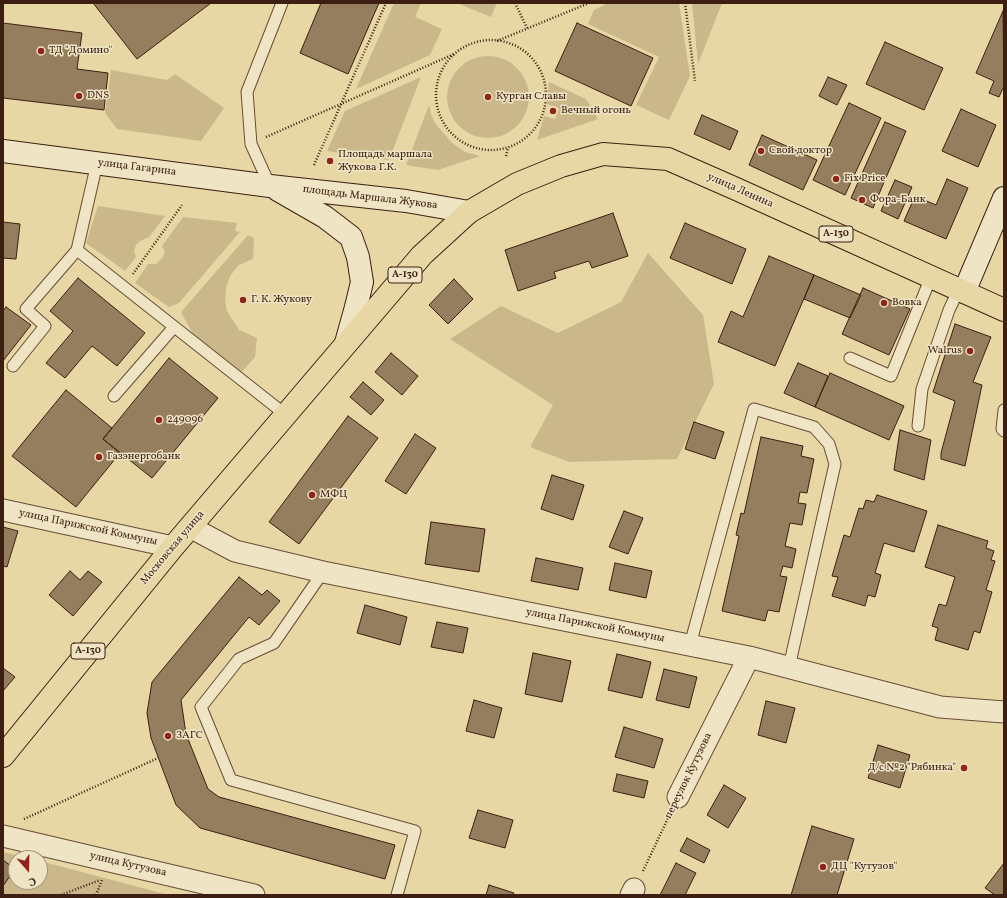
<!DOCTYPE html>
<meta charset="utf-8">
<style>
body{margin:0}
#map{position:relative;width:1007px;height:898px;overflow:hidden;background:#e7d7a4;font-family:Vollkorn,serif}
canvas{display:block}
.frame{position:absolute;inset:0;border:4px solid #3d1e12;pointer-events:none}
.north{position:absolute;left:8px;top:850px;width:40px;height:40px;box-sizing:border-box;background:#efe5c4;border:1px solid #a8957d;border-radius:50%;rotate:160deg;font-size:11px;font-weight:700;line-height:16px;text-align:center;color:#3d1e12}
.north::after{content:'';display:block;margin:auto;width:14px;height:18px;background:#8f2418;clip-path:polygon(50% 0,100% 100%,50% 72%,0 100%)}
</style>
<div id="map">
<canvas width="1007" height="898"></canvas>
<div class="frame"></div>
<div class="north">С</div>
</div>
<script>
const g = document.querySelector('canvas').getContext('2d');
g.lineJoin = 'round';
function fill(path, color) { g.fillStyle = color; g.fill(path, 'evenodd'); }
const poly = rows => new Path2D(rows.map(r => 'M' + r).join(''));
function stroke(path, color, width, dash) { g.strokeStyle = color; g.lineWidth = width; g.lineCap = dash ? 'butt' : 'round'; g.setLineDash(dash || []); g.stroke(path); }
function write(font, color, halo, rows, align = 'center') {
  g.font = font + ' Vollkorn,serif'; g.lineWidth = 3; g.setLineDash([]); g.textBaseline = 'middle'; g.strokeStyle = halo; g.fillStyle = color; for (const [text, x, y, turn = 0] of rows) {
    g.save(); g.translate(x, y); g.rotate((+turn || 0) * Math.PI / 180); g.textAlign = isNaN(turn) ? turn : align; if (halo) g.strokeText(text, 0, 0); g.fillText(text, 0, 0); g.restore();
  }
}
fill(poly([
 [394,3,421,3,415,17,442,29,430,55,356,89],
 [457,3,497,3,491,17],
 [608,3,679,3,690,76,669,120,636,105,659,57,588,24,594,10],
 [692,3,722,3,698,64],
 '447 97a41 41 0 1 1 82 0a41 41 0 1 1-82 0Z',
 [111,70,167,80,175,74,224,108,201,141,117,129,105,113],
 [421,77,389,160,327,151,345,111],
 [549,82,586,99,598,119,537,140,544,116,555,119,559,108,547,104],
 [429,105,431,114,435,123,451,142,465,152,480,156,438,170,406,165],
 [98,206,165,216,149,237,140,241,136,245,134,251,136,257,125,271,86,243],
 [183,217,237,223,235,231,240,232,179,303,169,307,135,283,148,264,156,264,163,257,165,252,162,246],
 [248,235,254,238,253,259,239,265,230,276,226,288,225,301,227,311,239,330,257,338,255,357,239,375,195,338,181,312],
 [648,253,703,315,714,384,677,459,569,462,530,447,553,405,450,339,501,306,558,333,621,302],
 [3,852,27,858,16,858,16,882,40,882,40,861,169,895,3,895]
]), '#cab88b');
const building = poly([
 [93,3,211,3,137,59,93,3],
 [321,3,379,3,348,74,300,53,321,3],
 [1003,11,1004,86,999,97,989,93,994,81,976,73,1003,11],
 [3,23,82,33,77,69,108,73,104,110,3,98,3,23],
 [577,23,653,58,631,106,555,71,577,23],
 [885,42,943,68,924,110,866,84,885,42],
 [828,77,847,85,837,105,819,96,828,77],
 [849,103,881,118,845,195,813,180,849,103],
 [961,109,996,125,978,167,942,151,961,109],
 [702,115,738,131,730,150,694,134,702,115],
 [885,122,906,131,873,208,851,198,885,122],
 [762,135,817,160,803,190,749,165,762,135],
 [947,179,968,188,946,239,904,221,915,196,936,205,947,179],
 [895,180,912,187,898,219,881,211,895,180],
 [613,213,628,256,592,268,589,261,554,272,556,278,518,291,505,250,613,213],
 [3,222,20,224,16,259,3,258,3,222],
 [685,223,746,249,732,284,670,258,685,223],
 [769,256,814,275,775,366,718,342,731,311,743,317,769,256],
 [814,275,861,295,850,318,804,299,814,275],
 [78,278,145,333,117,366,92,346,65,378,46,363,73,331,50,311,78,278],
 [454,279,473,299,448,324,429,305,454,279],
 [863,288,910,309,889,355,842,334,863,288],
 [6,307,31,325,3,361,3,311,6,307],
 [955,324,991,337,973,382,982,385,965,466,941,459,941,453,955,401,933,392,955,324],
 [391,353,418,376,402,395,375,372,391,353],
 [169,358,218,398,152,478,103,439,169,358],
 [798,363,828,376,815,407,784,393,798,363],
 [830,373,904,406,889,440,815,407,830,373],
 [363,382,384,400,371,415,350,397,363,382],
 [66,390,112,428,103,439,120,453,76,507,12,456,66,390],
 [348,416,378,438,299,544,269,522,348,416],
 [694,422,724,432,715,459,685,449,694,422],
 [900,430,931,440,924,480,894,470,900,430],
 [415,434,436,448,406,494,385,481,415,434],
 [761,437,803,446,801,456,814,459,807,493,800,492,798,503,806,504,802,525,790,523,785,546,796,549,792,568,783,566,780,576,787,577,779,612,768,610,765,621,722,611,739,536,736,535,741,513,744,514,761,437],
 [552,475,584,485,573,520,541,509,552,475],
 [877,495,927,511,914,552,884,543,875,573,881,575,875,597,868,595,865,606,832,596,838,577,832,576,844,535,850,537,859,508,863,509,866,500,874,502,877,495],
 [624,511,643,518,628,554,609,547,624,511],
 [431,522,485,529,479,572,425,564,431,522],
 [938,525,988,541,986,548,994,551,991,560,995,561,986,590,992,592,980,633,974,631,968,650,935,640,938,628,932,626,939,604,946,606,955,577,925,567,938,525],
 [3,527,18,531,7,567,3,566,3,527],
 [536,558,583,568,578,590,531,581,536,558],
 [615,563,652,571,646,598,609,590,615,563],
 [70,571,80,580,88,571,102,582,73,616,49,595,70,571],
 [239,577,262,595,267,590,280,601,259,625,249,617,181,700,186,734,208,789,219,797,395,845,385,879,200,828,176,805,151,738,147,713,152,682,239,577],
 [365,605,407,617,400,645,357,633,365,605],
 [437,622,468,628,463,653,431,647,437,622],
 [533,653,571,661,562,702,525,694,533,653],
 [617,654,651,662,642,698,608,690,617,654],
 [3,668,15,677,3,691,3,668],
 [664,669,697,677,689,708,656,700,664,669],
 [474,700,502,708,494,738,466,731,474,700],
 [766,701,795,708,786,743,758,735,766,701],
 [624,727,663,739,654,768,615,757,624,727],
 [878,745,910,755,900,788,868,778,878,745],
 [617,774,648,781,644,798,613,791,617,774],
 [724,785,746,798,728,828,707,815,724,785],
 [478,810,513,820,505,848,469,838,478,810],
 [812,826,854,839,837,895,791,895,812,826],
 [687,838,710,850,704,863,680,851,687,838],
 [3,860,15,869,3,886,3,860],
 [676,863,696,873,685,895,660,895,676,863],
 [1004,863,1004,895,995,895,985,888,1004,863],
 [489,885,514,893,513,895,486,895,489,885]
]);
fill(building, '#957e5e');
stroke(building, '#3d1e12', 1);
const service = poly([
 [97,163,77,250,286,415],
 [270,186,251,144,247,92,282,3],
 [850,358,891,376,931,277],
 [13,366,45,326,26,309,77,250],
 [114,396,174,327],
 [1004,410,1002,429,1004,431],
 [918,426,922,389,949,310,959,289],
 [323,572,274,643,239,659,201,707,231,780,415,831,397,895],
 [690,645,754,409,814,427,829,444,835,464,789,667]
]);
const minor = poly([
 [3,510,173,547],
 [190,527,235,551,323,572,749,657,940,707,1004,712],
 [678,797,749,657],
 [3,836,254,895],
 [631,895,634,889]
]);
const secondary = poly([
 [3,151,270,186,406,201,469,212],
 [278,190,325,217,351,237,358,257,362,282,356,307,346,343],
 [964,292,1004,198]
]);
const primary = poly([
 [3,756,173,547,422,255,469,212,517,184,561,166,603,154,668,159,734,188,1004,310]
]);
stroke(service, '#684c36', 13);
stroke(minor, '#684c36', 23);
stroke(secondary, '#3d1e12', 24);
stroke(primary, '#3d1e12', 24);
stroke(poly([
 [515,3,527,28],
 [685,3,695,81],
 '436 95a55 55 0 1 1 110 0a55 55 0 1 1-110 0Z',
 [497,41,589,3],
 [266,137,454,54],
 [506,156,508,148],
 [314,165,386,3],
 [133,274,182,205],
 [24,819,158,758],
 [643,871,670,814],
 [61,895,100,880],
 [96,895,102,880]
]), '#3d1e12', 2.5, [1, 2]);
stroke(service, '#efe5c4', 11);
stroke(minor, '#efe5c4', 21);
stroke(secondary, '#efe5c4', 22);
stroke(primary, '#e7d7a4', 22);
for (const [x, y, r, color] of [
 [41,51,4,"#8f2418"],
 [79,96,4,"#8f2418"],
 [488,97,4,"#8f2418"],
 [553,111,4,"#8f2418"],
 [761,151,4,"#8f2418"],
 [330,161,4,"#8f2418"],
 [836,179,4,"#8f2418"],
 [862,200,4,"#8f2418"],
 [243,300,4,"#8f2418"],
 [884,303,4,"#8f2418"],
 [970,351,4,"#8f2418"],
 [159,420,4,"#8f2418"],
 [99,457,4,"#8f2418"],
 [312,495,4,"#8f2418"],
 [168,736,4,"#8f2418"],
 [964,768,4,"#8f2418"],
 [823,867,4,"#8f2418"]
]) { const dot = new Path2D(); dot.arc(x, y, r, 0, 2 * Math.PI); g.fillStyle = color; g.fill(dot); stroke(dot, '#efe5c4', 1.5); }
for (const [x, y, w] of [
 [836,234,34],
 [405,275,34],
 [88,651,34]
]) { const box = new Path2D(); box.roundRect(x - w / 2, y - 8, w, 16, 3); g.fillStyle = '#efe5c4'; g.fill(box); stroke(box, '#3d1e12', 1); }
write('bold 10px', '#3d1e12', null, [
 ["А-130",836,234],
 ["А-130",405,275],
 ["А-130",88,651]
]);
write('11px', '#3d1e12', '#efe5c4', [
 ["ТД \"Домино\"",49,51],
 ["DNS",87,96],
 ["Курган Славы",496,97],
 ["Вечный огонь",561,111],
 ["Свой доктор",769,151],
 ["Площадь маршала",338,155],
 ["Жукова Г.К.",338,168],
 ["Fix Price",844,179],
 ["Фора-Банк",870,200],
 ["Г. К. Жукову",251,300],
 ["Вовка",892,303],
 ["Walrus",962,351,"right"],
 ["249096",167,420],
 ["Газэнергобанк",107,457],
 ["МФЦ",320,495],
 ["ЗАГС",176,736],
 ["Д/с №2 \"Рябинка\"",956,768,"right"],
 ["ДЦ \"Кутузов\"",831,867]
], 'left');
write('11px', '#3d1e12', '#efe5c4', [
 ["улица Гагарина",137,168,7],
 ["улица Ленина",740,191,24],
 ["площадь Маршала Жукова",370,198,7],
 ["улица Парижской Коммуны",88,528,12],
 ["Московская улица",173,548,-50],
 ["улица Парижской Коммуны",595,626,11],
 ["переулок Кутузова",689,776,-64],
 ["улица Кутузова",128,865,13]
]);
</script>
